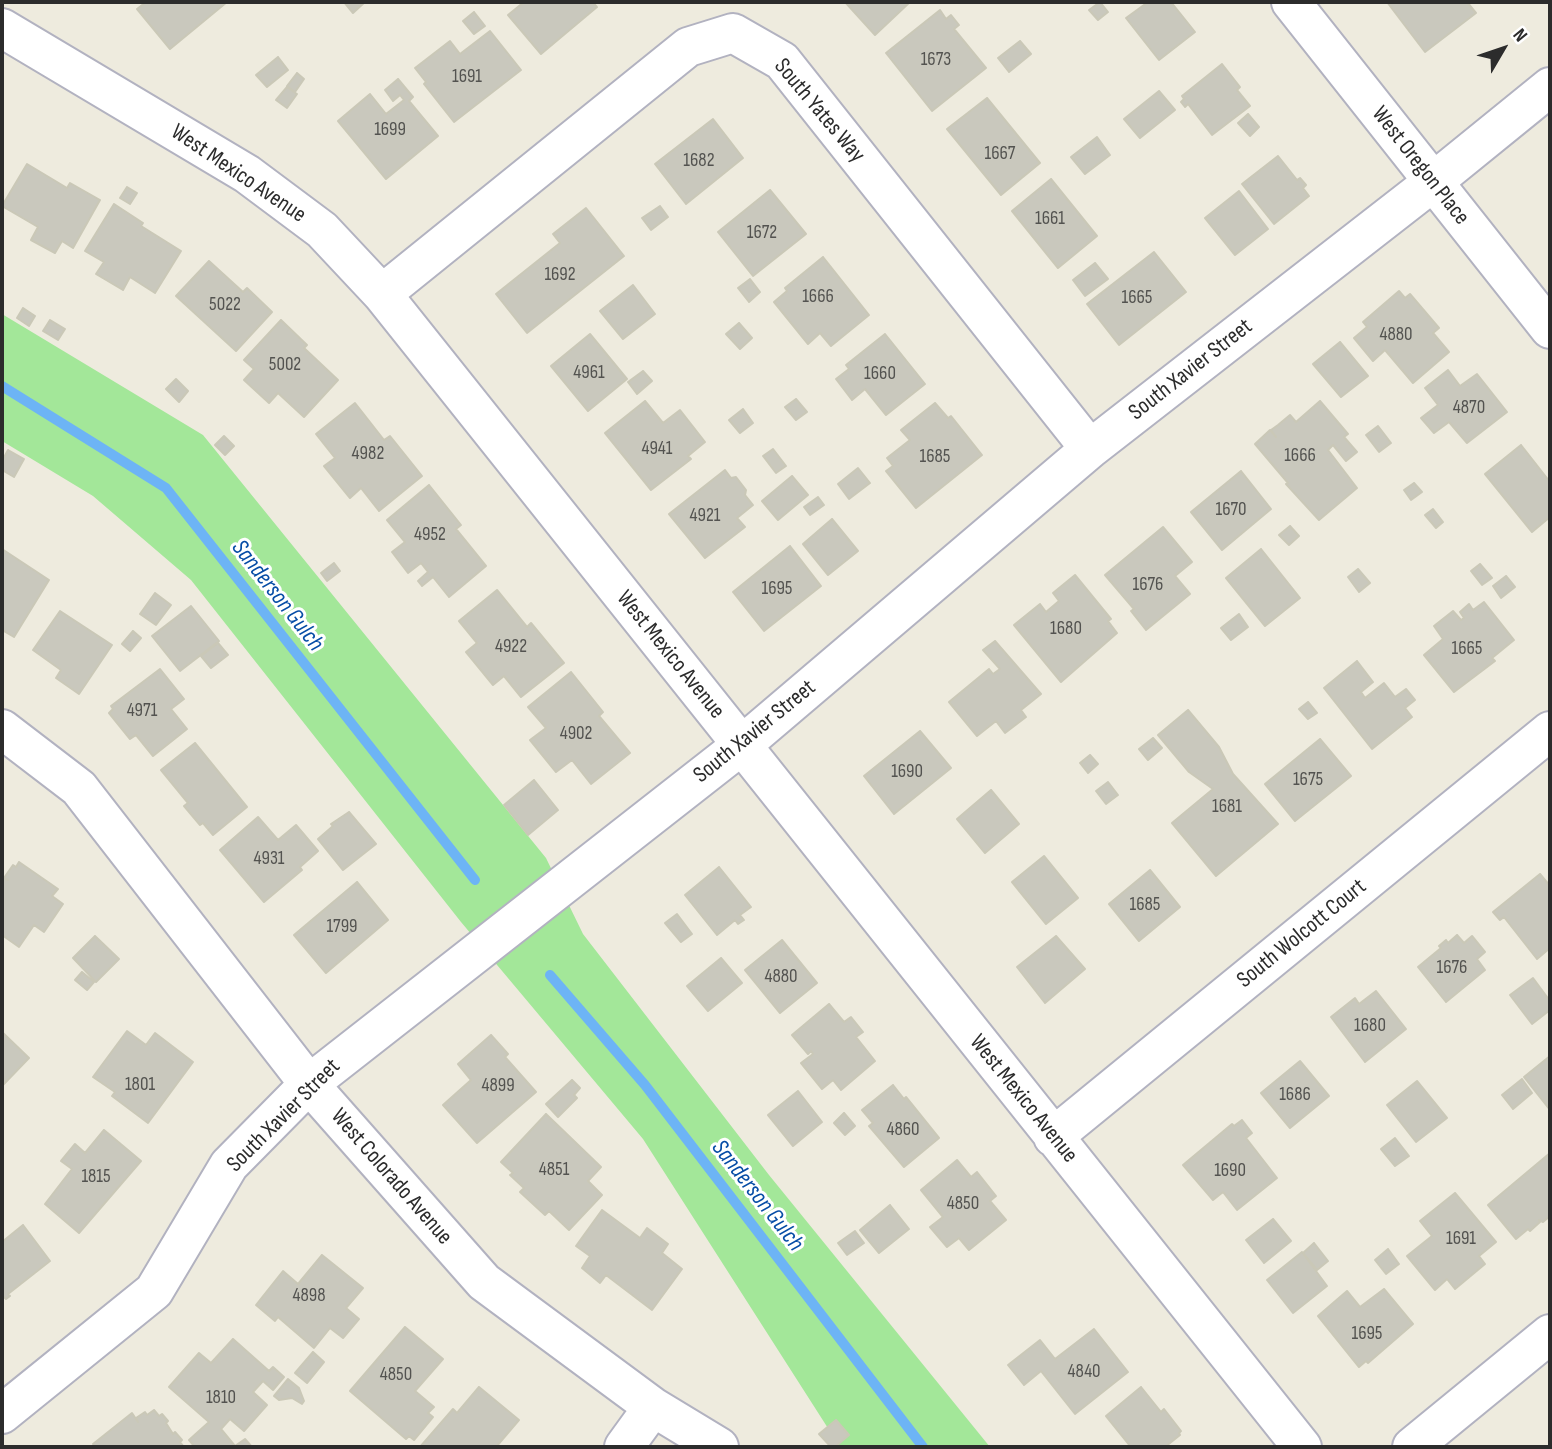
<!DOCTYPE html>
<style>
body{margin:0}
#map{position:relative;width:1552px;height:1449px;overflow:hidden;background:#eeebde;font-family:"Sofia Sans Condensed",sans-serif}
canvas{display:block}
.frame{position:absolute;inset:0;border:4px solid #2c2c2c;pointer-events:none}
.north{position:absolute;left:1468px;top:14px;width:70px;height:70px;-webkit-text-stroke:5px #fff;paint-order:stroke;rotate:51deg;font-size:19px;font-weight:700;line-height:28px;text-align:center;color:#2c2c2c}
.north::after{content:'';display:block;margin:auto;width:24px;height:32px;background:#2c2c2c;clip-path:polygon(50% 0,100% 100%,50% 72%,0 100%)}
</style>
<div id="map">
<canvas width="1552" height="1449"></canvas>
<div class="frame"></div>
<div class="north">N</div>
</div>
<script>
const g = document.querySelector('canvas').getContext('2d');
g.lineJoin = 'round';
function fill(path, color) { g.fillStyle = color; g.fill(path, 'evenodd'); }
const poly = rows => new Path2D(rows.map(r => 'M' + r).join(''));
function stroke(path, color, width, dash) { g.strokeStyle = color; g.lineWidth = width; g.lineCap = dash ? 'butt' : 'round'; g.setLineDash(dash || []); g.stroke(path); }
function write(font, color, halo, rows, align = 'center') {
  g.font = font + ' "Sofia Sans Condensed",sans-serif'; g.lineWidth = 6; g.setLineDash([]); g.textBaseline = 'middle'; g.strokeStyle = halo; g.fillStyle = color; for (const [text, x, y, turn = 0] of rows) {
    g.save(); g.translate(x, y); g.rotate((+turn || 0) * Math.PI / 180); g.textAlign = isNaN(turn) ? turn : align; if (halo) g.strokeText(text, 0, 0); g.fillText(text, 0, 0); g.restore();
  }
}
fill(poly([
 [2,314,203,435,546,858,583,934,769,1175,990,1447,840,1447,643,1139,461,922,191,580,93,496,2,441]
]), '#a3e799');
stroke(poly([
 [2,386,166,488,475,880],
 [550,975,645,1085,923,1447]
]), '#6db4f5', 10);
const building = poly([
 [146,2,227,2,170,49,137,9,146,2],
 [344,2,365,2,353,13,344,2],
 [524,2,593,2,597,7,541,54,508,15,524,2],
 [845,2,910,2,875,35,845,2],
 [1100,2,1108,12,1098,20,1089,10,1100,2],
 [1148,2,1171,2,1195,32,1159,60,1126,18,1148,2],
 [1387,2,1467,2,1476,13,1425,52,1387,2],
 [940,10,946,19,951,15,959,25,954,29,986,68,932,111,886,53,940,10],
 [474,12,485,26,474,34,463,21,474,12],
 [490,31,521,70,454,122,424,84,426,82,415,68,450,41,460,54,490,31],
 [1020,41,1031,54,1009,72,998,58,1020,41],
 [278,57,288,70,267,87,256,75,278,57],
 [1222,64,1240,87,1237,90,1250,106,1212,135,1188,104,1185,107,1181,102,1184,99,1182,96,1222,64],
 [297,73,304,79,295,92,287,86,297,73],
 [398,79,413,97,409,101,438,136,386,179,338,121,370,94,386,114,404,100,400,95,393,101,385,90,398,79],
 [287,87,297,94,287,108,276,100,287,87],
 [1159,91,1175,110,1140,138,1124,119,1159,91],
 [987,98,1040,163,1001,195,947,129,987,98],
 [1248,114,1259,127,1250,136,1238,123,1248,114],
 [713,119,743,158,686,204,655,164,713,119],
 [1097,137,1110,155,1085,174,1071,157,1097,137],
 [1278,156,1297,180,1300,178,1306,185,1303,188,1309,196,1274,224,1242,184,1278,156],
 [27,164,67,188,70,183,100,200,73,248,62,241,55,253,31,240,38,227,2,206,27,164],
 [1051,179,1097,236,1058,268,1012,211,1051,179],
 [127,187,137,193,130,204,120,198,127,187],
 [770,190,806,234,753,276,718,232,770,190],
 [1239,191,1268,229,1235,255,1205,218,1239,191],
 [114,204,143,223,141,226,181,251,155,293,130,277,123,290,96,274,104,262,85,251,114,204],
 [660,206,668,217,651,230,642,218,660,206],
 [586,208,624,256,527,333,496,294,560,243,553,234,586,208],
 [1154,252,1186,292,1119,345,1087,304,1154,252],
 [823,257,869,315,831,346,820,333,808,344,774,302,787,291,785,288,823,257],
 [209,261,243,292,247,288,272,312,236,351,176,296,209,261],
 [1095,263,1108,279,1085,296,1073,280,1095,263],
 [750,279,760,292,749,302,738,288,750,279],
 [633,285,655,314,623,339,600,311,633,285],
 [1399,291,1405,298,1410,294,1439,328,1433,333,1449,352,1413,383,1385,350,1373,361,1354,338,1367,327,1363,322,1399,291],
 [23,308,35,316,29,326,17,318,23,308],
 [50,320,65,329,58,340,43,331,50,320],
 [281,320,307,345,304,348,338,380,304,417,278,393,269,403,244,380,254,369,244,360,281,320],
 [739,323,752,338,740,349,726,334,739,323],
 [590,334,627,379,588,411,551,366,590,334],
 [885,334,925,384,886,415,865,389,852,400,836,379,849,369,846,365,885,334],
 [1340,342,1368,376,1341,397,1313,364,1340,342],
 [1448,370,1460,386,1477,374,1507,412,1467,443,1449,422,1434,433,1421,418,1438,405,1425,388,1448,370],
 [643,371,652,381,637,394,628,382,643,371],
 [176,379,188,391,179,402,166,389,176,379],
 [796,399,807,412,796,420,785,407,796,399],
 [645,401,663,423,680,410,705,442,688,456,691,459,651,490,605,433,645,401],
 [1320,401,1348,434,1344,437,1357,452,1346,461,1333,445,1328,450,1357,488,1319,520,1286,484,1288,483,1255,444,1270,430,1276,437,1271,430,1278,425,1290,415,1296,422,1320,401],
 [355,403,384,440,390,436,422,476,379,511,361,488,350,498,324,466,335,458,316,434,355,403],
 [935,403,948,418,951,416,982,455,916,508,886,471,893,466,887,458,910,440,901,430,935,403],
 [743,409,753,423,740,433,729,420,743,409],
 [1378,426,1391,443,1379,452,1366,435,1378,426],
 [224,436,234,446,225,455,215,445,224,436],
 [1521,445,1550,482,1550,517,1532,532,1485,474,1521,445],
 [773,449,786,466,776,473,763,456,773,449],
 [8,450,24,459,14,477,2,470,2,461,8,450],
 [858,468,870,483,849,499,838,484,858,468],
 [725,470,731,478,736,477,746,490,745,495,753,505,737,518,745,527,705,558,669,514,725,470],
 [1241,471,1271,509,1222,550,1191,512,1241,471],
 [792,476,808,495,778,520,762,501,792,476],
 [1414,483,1422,492,1411,500,1404,490,1414,483],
 [429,485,461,525,456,529,486,566,449,597,433,577,422,586,418,581,428,572,421,563,408,573,392,552,405,542,387,520,429,485],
 [818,497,824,505,810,515,804,507,818,497],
 [1433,509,1443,522,1436,528,1425,515,1433,509],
 [832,519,858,551,828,575,803,544,832,519],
 [1290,526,1299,536,1289,545,1279,535,1290,526],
 [1163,527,1192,562,1175,576,1190,594,1146,630,1131,611,1134,609,1105,575,1163,527],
 [790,546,821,586,764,631,733,592,790,546],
 [2,549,49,580,14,637,2,630,2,549],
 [1261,549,1300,598,1265,626,1226,578,1261,549],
 [334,563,340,571,327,581,321,573,334,563],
 [1480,564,1492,578,1482,585,1471,571,1480,564],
 [1358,569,1370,583,1359,592,1348,577,1358,569],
 [1075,575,1111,619,1108,621,1117,633,1061,682,1014,625,1040,604,1046,612,1059,601,1053,593,1075,575],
 [1506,576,1515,587,1501,598,1493,586,1506,576],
 [497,590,527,627,531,623,564,663,521,697,504,676,493,685,466,652,477,643,459,621,497,590],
 [155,593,171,605,156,625,140,614,155,593],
 [1484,602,1514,640,1492,658,1495,661,1454,692,1424,655,1443,639,1434,626,1453,611,1461,620,1464,618,1460,612,1469,604,1473,610,1484,602],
 [191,606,219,641,180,671,152,636,191,606],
 [60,611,112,645,79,694,56,678,61,670,33,650,60,611],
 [1239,614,1248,627,1231,640,1221,628,1239,614],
 [133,631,141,638,130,651,122,644,133,631],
 [995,641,1041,694,1021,710,1026,717,1005,733,996,721,977,736,949,702,989,669,993,674,1000,669,983,650,995,641],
 [218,643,228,655,211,668,201,656,218,643],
 [1357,661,1373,682,1361,692,1365,698,1384,683,1395,697,1406,689,1415,700,1405,708,1412,717,1372,749,1324,688,1357,661],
 [160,669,184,699,171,709,187,729,153,756,136,735,130,739,109,713,113,709,111,706,160,669],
 [571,672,603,712,599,716,630,753,591,784,572,760,556,772,530,740,546,728,528,707,571,672],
 [1308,702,1317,713,1308,719,1299,709,1308,702],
 [1188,710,1219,747,1233,774,1278,824,1216,876,1172,823,1213,789,1189,772,1158,735,1188,710],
 [920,731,951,768,894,814,864,776,920,731],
 [1153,738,1162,748,1148,760,1139,749,1153,738],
 [1320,739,1351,776,1295,821,1265,784,1320,739],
 [195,743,247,807,213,835,203,823,200,825,184,806,188,803,161,770,195,743],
 [1090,755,1098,764,1088,773,1080,763,1090,755],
 [534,780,558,810,528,835,504,805,534,780],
 [1108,782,1118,795,1106,804,1096,791,1108,782],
 [991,790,1019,824,985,853,957,819,991,790],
 [349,812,376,844,343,870,318,839,333,826,331,824,349,812],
 [258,817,278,840,296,825,318,851,300,867,302,870,264,902,220,850,258,817],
 [1044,856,1078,898,1046,924,1012,882,1044,856],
 [19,862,58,889,52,896,63,904,44,932,34,925,19,947,2,935,2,877,8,880,4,878,13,865,16,867,19,862],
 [719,867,751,907,740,915,744,920,738,924,735,920,717,935,685,895,719,867],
 [1150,870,1180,907,1139,941,1109,904,1150,870],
 [1540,874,1550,886,1550,948,1537,959,1504,917,1500,920,1493,912,1540,874],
 [357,882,388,920,326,973,294,935,357,882],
 [677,914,692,934,681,942,665,923,677,914],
 [1457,935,1464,943,1472,936,1485,952,1477,959,1485,970,1446,1002,1418,967,1441,948,1439,946,1446,940,1448,943,1457,935],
 [95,936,119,959,96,982,73,958,95,936],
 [1056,936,1085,969,1045,1003,1017,967,1056,936],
 [782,940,817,983,780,1013,745,970,782,940],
 [721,958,742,983,708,1011,687,986,721,958],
 [82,972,94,982,87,990,75,980,82,972],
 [1533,978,1550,1001,1550,1010,1532,1024,1510,995,1533,978],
 [1376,991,1406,1029,1365,1062,1331,1017,1355,998,1359,1004,1376,991],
 [829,1004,844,1022,851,1017,863,1032,856,1037,875,1061,841,1090,833,1080,822,1089,801,1063,813,1054,811,1051,808,1054,792,1035,829,1004],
 [127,1031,146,1045,155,1033,193,1062,148,1123,112,1096,115,1092,93,1077,127,1031],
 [2,1032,29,1058,2,1086,2,1032],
 [491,1035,508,1054,505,1057,536,1092,477,1143,443,1105,471,1080,458,1064,491,1035],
 [1550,1056,1550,1110,1524,1077,1550,1056],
 [1300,1061,1329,1096,1290,1128,1261,1093,1300,1061],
 [1522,1079,1532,1093,1513,1109,1502,1095,1522,1079],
 [572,1080,580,1088,574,1095,577,1098,558,1117,546,1104,572,1080],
 [1417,1081,1447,1118,1416,1142,1387,1105,1417,1081],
 [893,1085,904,1099,906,1097,939,1138,904,1167,869,1126,873,1123,862,1110,893,1085],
 [798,1091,822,1122,793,1146,768,1115,798,1091],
 [844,1113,855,1126,845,1135,834,1123,844,1113],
 [546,1114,601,1167,588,1181,602,1195,569,1230,549,1211,545,1215,520,1192,524,1188,510,1175,513,1173,501,1162,546,1114],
 [1242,1120,1252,1133,1246,1138,1277,1178,1237,1210,1223,1192,1213,1200,1183,1165,1232,1124,1234,1126,1242,1120],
 [104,1130,141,1161,79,1233,45,1204,72,1169,61,1161,75,1144,85,1153,104,1130],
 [1395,1138,1409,1156,1395,1166,1381,1149,1395,1138],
 [1550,1153,1550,1216,1543,1222,1539,1220,1540,1222,1530,1231,1528,1229,1516,1239,1488,1205,1550,1153],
 [957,1160,971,1177,977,1172,996,1196,990,1201,1006,1220,969,1250,959,1238,947,1247,930,1227,943,1217,921,1190,957,1160],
 [1455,1193,1496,1242,1479,1256,1485,1264,1455,1289,1447,1279,1435,1290,1407,1256,1432,1236,1420,1221,1455,1193],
 [890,1205,909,1229,879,1253,860,1230,890,1205],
 [602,1210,640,1238,647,1228,668,1244,662,1253,682,1269,652,1310,606,1275,600,1283,582,1268,590,1256,576,1246,602,1210],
 [1273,1219,1291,1241,1264,1263,1246,1240,1273,1219],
 [23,1225,50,1261,8,1294,10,1296,6,1299,4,1297,2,1299,2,1242,23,1225],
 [855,1231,864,1243,847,1255,838,1243,855,1231],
 [1314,1243,1328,1261,1317,1270,1303,1253,1314,1243],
 [1388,1249,1399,1264,1386,1274,1375,1260,1388,1249],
 [1302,1252,1327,1286,1293,1313,1267,1280,1302,1252],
 [322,1255,363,1288,346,1308,359,1319,343,1338,330,1328,314,1348,278,1317,275,1321,256,1305,283,1271,298,1284,322,1255],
 [1384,1289,1413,1324,1368,1363,1366,1361,1359,1367,1318,1316,1347,1291,1360,1307,1384,1289],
 [405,1327,443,1359,415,1391,434,1407,428,1413,433,1417,414,1440,409,1436,406,1439,350,1391,405,1327],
 [1094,1329,1128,1372,1075,1414,1041,1371,1024,1385,1008,1365,1040,1340,1055,1359,1094,1329],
 [233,1339,269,1371,273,1367,284,1377,273,1390,263,1381,253,1392,267,1405,244,1431,230,1419,221,1429,235,1446,245,1439,252,1447,195,1447,189,1440,209,1422,169,1387,199,1353,211,1363,233,1339],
 [313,1352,324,1362,307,1383,295,1373,313,1352],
 [288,1379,299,1388,304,1401,302,1404,292,1398,279,1400,274,1396,288,1379],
 [479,1387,519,1420,496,1447,420,1447,453,1409,457,1413,479,1387],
 [1141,1387,1161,1412,1164,1409,1181,1431,1179,1433,1180,1435,1165,1447,1131,1447,1106,1416,1141,1387],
 [154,1410,159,1416,162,1414,168,1421,166,1423,173,1434,175,1432,182,1440,180,1442,184,1447,95,1447,93,1444,132,1413,138,1422,136,1418,145,1412,147,1415,154,1410],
 [836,1420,849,1435,835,1447,831,1447,819,1434,836,1420]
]);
fill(building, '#c9c8bd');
stroke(building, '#cac8b7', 2);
const minor = poly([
 [1291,2,1550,329],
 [2,28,247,174,322,230,382,294,1302,1447],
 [382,294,688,47,733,33,782,61,1090,449],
 [2,729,79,788,309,1084,484,1282,653,1407,719,1447],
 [1053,1137,1550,731],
 [2,1414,154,1291,229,1165,309,1084,742,745,1090,449,1433,182,1550,87],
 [624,1447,653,1407],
 [1412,1447,1550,1334]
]);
stroke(minor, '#b2b2c0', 42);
stroke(minor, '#fff', 38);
write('19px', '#535350', null, [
 ["1673",936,60],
 ["1691",467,77],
 ["1699",390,130],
 ["1667",1000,154],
 ["1682",699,161],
 ["1661",1050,219],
 ["1672",762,233],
 ["1692",560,275],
 ["1666",818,297],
 ["1665",1137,298],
 ["5022",225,305],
 ["4880",1396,335],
 ["5002",285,365],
 ["4961",589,373],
 ["1660",880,374],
 ["4870",1469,408],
 ["4941",657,449],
 ["4982",368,454],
 ["1666",1300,456],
 ["1685",935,457],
 ["1670",1231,510],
 ["4921",705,516],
 ["4952",430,535],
 ["1676",1148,585],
 ["1695",777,589],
 ["1680",1066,629],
 ["4922",511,647],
 ["1665",1467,649],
 ["4971",142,711],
 ["4902",576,734],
 ["1690",907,772],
 ["1675",1308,780],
 ["1681",1227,807],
 ["4931",269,859],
 ["1685",1145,905],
 ["1799",342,927],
 ["1676",1452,968],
 ["4880",781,977],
 ["1680",1370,1026],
 ["1801",140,1085],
 ["4899",498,1086],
 ["1686",1295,1095],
 ["4860",903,1130],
 ["4851",554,1170],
 ["1690",1230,1171],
 ["1815",96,1177],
 ["4850",963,1204],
 ["1691",1461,1239],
 ["4898",309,1296],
 ["1695",1367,1334],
 ["4840",1084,1372],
 ["4850",396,1375],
 ["1810",221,1398]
]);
write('23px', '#2c2c2c', '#fff', [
 ["South Yates Way",819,111,50],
 ["West Oregon Place",1420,166,52],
 ["West Mexico Avenue",238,174,34],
 ["South Xavier Street",1191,370,-38],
 ["West Mexico Avenue",670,655,51],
 ["South Xavier Street",755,732,-39],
 ["South Wolcott Court",1302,934,-39],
 ["West Mexico Avenue",1023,1099,51],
 ["South Xavier Street",284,1116,-45],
 ["West Colorado Avenue",391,1177,49]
]);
write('italic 24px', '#074da6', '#fff', [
 ["Sanderson Gulch",277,596,52],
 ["Sanderson Gulch",757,1196,52]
]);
</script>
